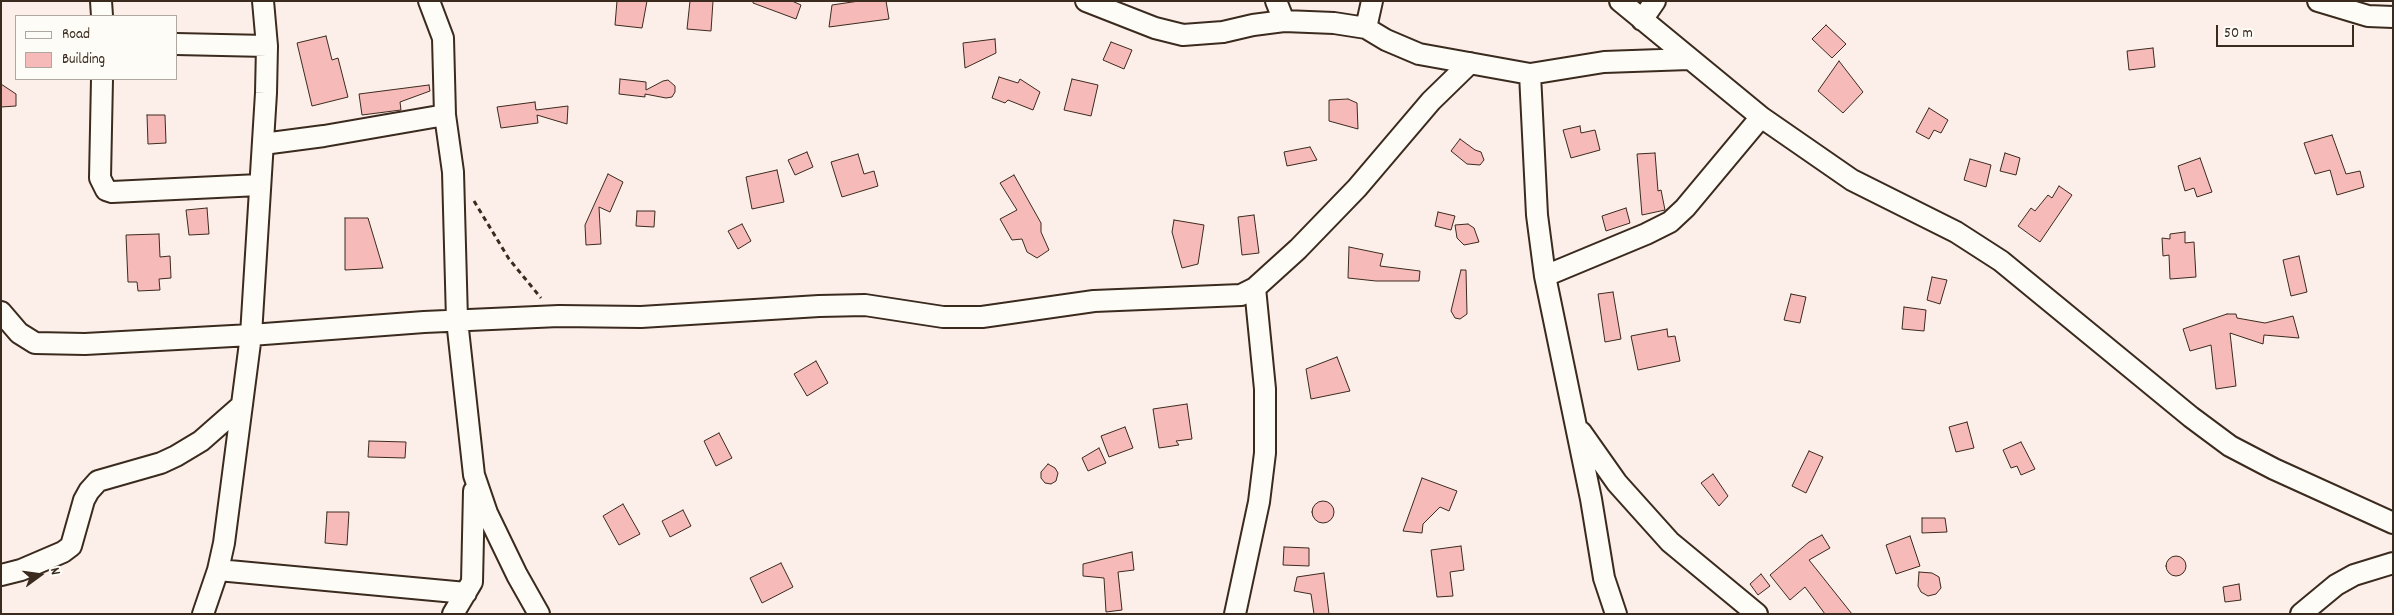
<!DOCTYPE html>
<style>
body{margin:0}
#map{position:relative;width:2394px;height:615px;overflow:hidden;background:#fcefea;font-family:Dekko,sans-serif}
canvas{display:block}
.frame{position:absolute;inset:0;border:2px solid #3b2a1e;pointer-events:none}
.legend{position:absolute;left:15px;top:15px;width:162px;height:65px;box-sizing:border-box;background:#fdfcf7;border:1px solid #afa8a0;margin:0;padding:6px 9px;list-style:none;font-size:15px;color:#3b2a1e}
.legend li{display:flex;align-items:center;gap:10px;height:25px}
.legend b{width:25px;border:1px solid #afa8a0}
.north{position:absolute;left:15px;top:550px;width:50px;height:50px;-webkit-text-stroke:4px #fdfcf7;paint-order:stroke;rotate:76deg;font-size:14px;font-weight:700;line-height:20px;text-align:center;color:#3b2a1e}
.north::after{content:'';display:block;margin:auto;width:18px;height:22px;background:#3b2a1e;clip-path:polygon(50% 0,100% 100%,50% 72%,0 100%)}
.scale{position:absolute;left:2216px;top:25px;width:138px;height:22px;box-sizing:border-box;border:2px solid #3b2a1e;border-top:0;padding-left:6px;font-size:15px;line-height:18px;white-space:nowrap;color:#3b2a1e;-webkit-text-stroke:4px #fdfcf7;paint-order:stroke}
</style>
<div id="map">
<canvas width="2394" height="615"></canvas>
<div class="frame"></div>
<ul class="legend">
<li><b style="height:6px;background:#fdfcf7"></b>Road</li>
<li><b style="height:14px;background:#f6bab8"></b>Building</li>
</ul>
<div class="north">N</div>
<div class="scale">50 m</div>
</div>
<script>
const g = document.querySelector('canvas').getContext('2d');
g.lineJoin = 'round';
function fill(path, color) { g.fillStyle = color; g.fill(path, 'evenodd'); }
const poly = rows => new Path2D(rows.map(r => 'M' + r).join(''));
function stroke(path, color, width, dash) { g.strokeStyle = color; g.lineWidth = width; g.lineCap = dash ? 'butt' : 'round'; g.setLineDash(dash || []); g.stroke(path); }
const building = poly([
 [617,1,647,1,642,28,615,25,617,1],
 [690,1,713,1,711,31,687,29,690,1],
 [753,1,792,1,801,5,796,19,753,3,753,1],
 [859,1,886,1,889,19,829,27,832,5,859,1],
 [1826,25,1846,44,1832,58,1812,39,1826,25],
 [326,36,332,60,338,58,348,97,312,106,297,43,326,36],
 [995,39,996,53,965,68,963,43,995,39],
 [1111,42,1132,50,1124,69,1103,60,1111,42],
 [2153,48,2155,67,2129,70,2127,51,2153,48],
 [1839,61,1863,92,1843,113,1818,91,1839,61],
 [999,77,1018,83,1020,79,1040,92,1033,110,1008,100,1005,103,992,98,999,77],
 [620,79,646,82,646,90,663,81,668,80,675,86,675,92,672,97,666,98,645,94,645,97,619,94,620,79],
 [1072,79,1098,85,1091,116,1064,110,1072,79],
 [1,84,16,94,16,106,1,107,1,84],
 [429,85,430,91,400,102,401,110,362,115,359,94,429,85],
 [1348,99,1357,103,1358,129,1329,121,1329,100,1348,99],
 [535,102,536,110,568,106,567,124,537,115,538,123,501,128,497,107,535,102],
 [1929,108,1948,120,1941,133,1934,130,1929,139,1916,132,1929,108],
 [147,115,165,115,166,143,148,144,147,115],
 [1580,126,1581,133,1595,130,1600,150,1571,158,1563,130,1580,126],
 [2332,135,2346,174,2360,171,2364,187,2337,195,2330,170,2315,174,2304,143,2332,135],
 [1460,139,1475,150,1481,152,1484,160,1480,165,1467,164,1451,151,1460,139],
 [1310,147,1317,160,1287,166,1284,152,1310,147],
 [807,152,813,167,795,175,788,160,807,152],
 [1655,153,1658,191,1661,190,1665,210,1642,215,1637,154,1655,153],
 [2005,153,2020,158,2016,175,2000,171,2005,153],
 [858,154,864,174,874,171,878,186,842,197,831,162,858,154],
 [2200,158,2212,192,2197,197,2194,188,2185,191,2178,166,2200,158],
 [1970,159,1991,165,1986,187,1964,180,1970,159],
 [777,170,784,202,752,209,746,177,777,170],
 [608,174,623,182,610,212,599,207,601,244,586,245,585,225,608,174],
 [1014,175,1041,223,1041,232,1049,250,1037,258,1027,252,1022,239,1012,240,1000,219,1017,210,1000,183,1014,175],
 [2059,186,2072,195,2040,242,2018,226,2031,208,2035,211,2048,195,2052,198,2059,186],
 [207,208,209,234,189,235,186,210,207,208],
 [1626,208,1630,223,1606,231,1602,216,1626,208],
 [637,211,655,211,654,227,636,226,637,211],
 [1438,212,1455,216,1451,230,1435,226,1438,212],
 [1254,215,1259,253,1242,255,1238,217,1254,215],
 [345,218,368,218,383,268,345,270,345,218],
 [1174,220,1204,225,1198,264,1182,268,1172,232,1174,220],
 [742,224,751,241,738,249,728,231,742,224],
 [1468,224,1474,228,1479,242,1464,245,1457,238,1455,225,1468,224],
 [2185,232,2185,243,2194,242,2196,277,2170,279,2169,255,2163,256,2162,238,2170,239,2170,234,2185,232],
 [159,234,160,257,170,256,171,278,159,279,160,290,138,291,137,282,128,282,126,235,159,234],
 [1349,247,1383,254,1380,266,1420,271,1419,281,1376,281,1348,278,1349,247],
 [2299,256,2307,292,2291,296,2283,260,2299,256],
 [1461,270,1466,270,1467,314,1460,319,1455,318,1451,311,1461,270],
 [1932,277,1947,280,1940,304,1927,300,1932,277],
 [1613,292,1621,339,1605,342,1598,294,1613,292],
 [1791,294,1806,297,1800,323,1784,320,1791,294],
 [1904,307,1926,310,1924,331,1902,329,1904,307],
 [2227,314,2236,314,2237,318,2265,323,2293,316,2299,338,2264,335,2263,344,2230,333,2236,386,2216,389,2211,345,2190,351,2183,329,2227,314],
 [1667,329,1668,337,1675,336,1680,361,1638,370,1631,336,1667,329],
 [1337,357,1350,391,1311,399,1306,369,1337,357],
 [816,361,828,383,807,396,794,374,816,361],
 [1187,404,1192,439,1176,441,1179,445,1159,448,1153,409,1187,404],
 [1967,422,1974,448,1956,452,1949,427,1967,422],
 [1125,427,1133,448,1109,457,1101,436,1125,427],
 [719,433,732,458,716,466,704,441,719,433],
 [369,441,406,442,405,458,368,457,369,441],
 [2021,442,2035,469,2021,475,2017,466,2011,468,2003,450,2021,442],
 [1099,448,1106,463,1088,471,1082,458,1099,448],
 [1809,451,1823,457,1806,493,1792,486,1809,451],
 [1048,464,1055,468,1058,473,1056,481,1051,484,1045,483,1041,478,1041,472,1048,464],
 [1713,474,1728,496,1719,506,1701,483,1713,474],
 [1422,478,1457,491,1449,511,1440,507,1423,524,1422,533,1403,531,1422,478],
 '1312 512a11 11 0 1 1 22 0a11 11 0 1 1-22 0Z',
 [623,504,640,534,619,545,603,516,623,504],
 [683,510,691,526,670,537,662,521,683,510],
 [327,512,349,512,347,545,325,543,327,512],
 [1922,518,1945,518,1947,532,1922,533,1922,518],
 [1822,535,1830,548,1809,560,1852,614,1825,614,1805,587,1790,600,1770,575,1809,542,1822,535],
 [1910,536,1920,566,1896,574,1886,545,1910,536],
 [1461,546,1464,570,1450,572,1453,596,1437,597,1431,550,1461,546],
 [1284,547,1309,548,1309,566,1283,565,1284,547],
 [1132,552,1134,570,1118,572,1122,610,1106,612,1104,578,1083,576,1083,564,1132,552],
 '2166 566a10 10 0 1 1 20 0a10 10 0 1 1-20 0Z',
 [781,563,793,587,762,603,750,578,781,563],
 [1919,572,1932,573,1939,577,1941,588,1936,594,1928,596,1921,592,1918,586,1919,572],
 [1324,573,1329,614,1314,614,1311,594,1294,591,1297,577,1324,573],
 [1761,574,1770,586,1758,595,1750,584,1761,574],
 [2239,584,2241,600,2225,602,2223,587,2239,584]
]);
fill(building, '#f6bab8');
stroke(building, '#3b2a1e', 1);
const street = poly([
 [101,1,102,16],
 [429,1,443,38,445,115,453,172,457,320,474,475,487,513,517,575,539,614],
 [1086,1,1155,28,1183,35,1223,32,1253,25,1284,21,1334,23,1366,28,1386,40,1419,54,1530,74,1604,62,1689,59],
 [1276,1,1284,21],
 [1620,1,1761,117,1852,180,1956,232,2001,261,2191,417,2230,446,2274,469,2393,523],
 [2318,1,2368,16,2393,17],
 [1642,20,1655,1],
 [1366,28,1372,1],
 [176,44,267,46],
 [1530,74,1537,215,1545,276,1591,499,1604,578,1616,614],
 [102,79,100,178,106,190,112,192,259,185],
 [263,144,324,136,445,115],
 [1545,276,1646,234,1670,222,1685,208,1761,117],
 [1,312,19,333,35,343,85,344,251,335,424,322,559,316,641,317,819,306,865,305,943,317,982,317,1094,301,1241,295,1255,288,1298,249,1357,188,1431,101,1470,63],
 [1581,432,1617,483,1670,542,1757,614],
 [218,570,466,593],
 [1,575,21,570,63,552,71,546,84,500,89,491,98,481,161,463,176,456,201,441,242,405],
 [203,614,218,570,224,543,251,335,266,93,267,46,263,1],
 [453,614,472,582,474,491],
 [1235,614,1259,502,1265,453,1265,389,1255,288],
 [2301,614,2336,585,2354,575,2393,563]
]);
stroke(street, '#3b2a1e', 24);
stroke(poly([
 [474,201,509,259,541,298]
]), '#3b2a1e', 3, [5, 4]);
stroke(street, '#fdfcf7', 20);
</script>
